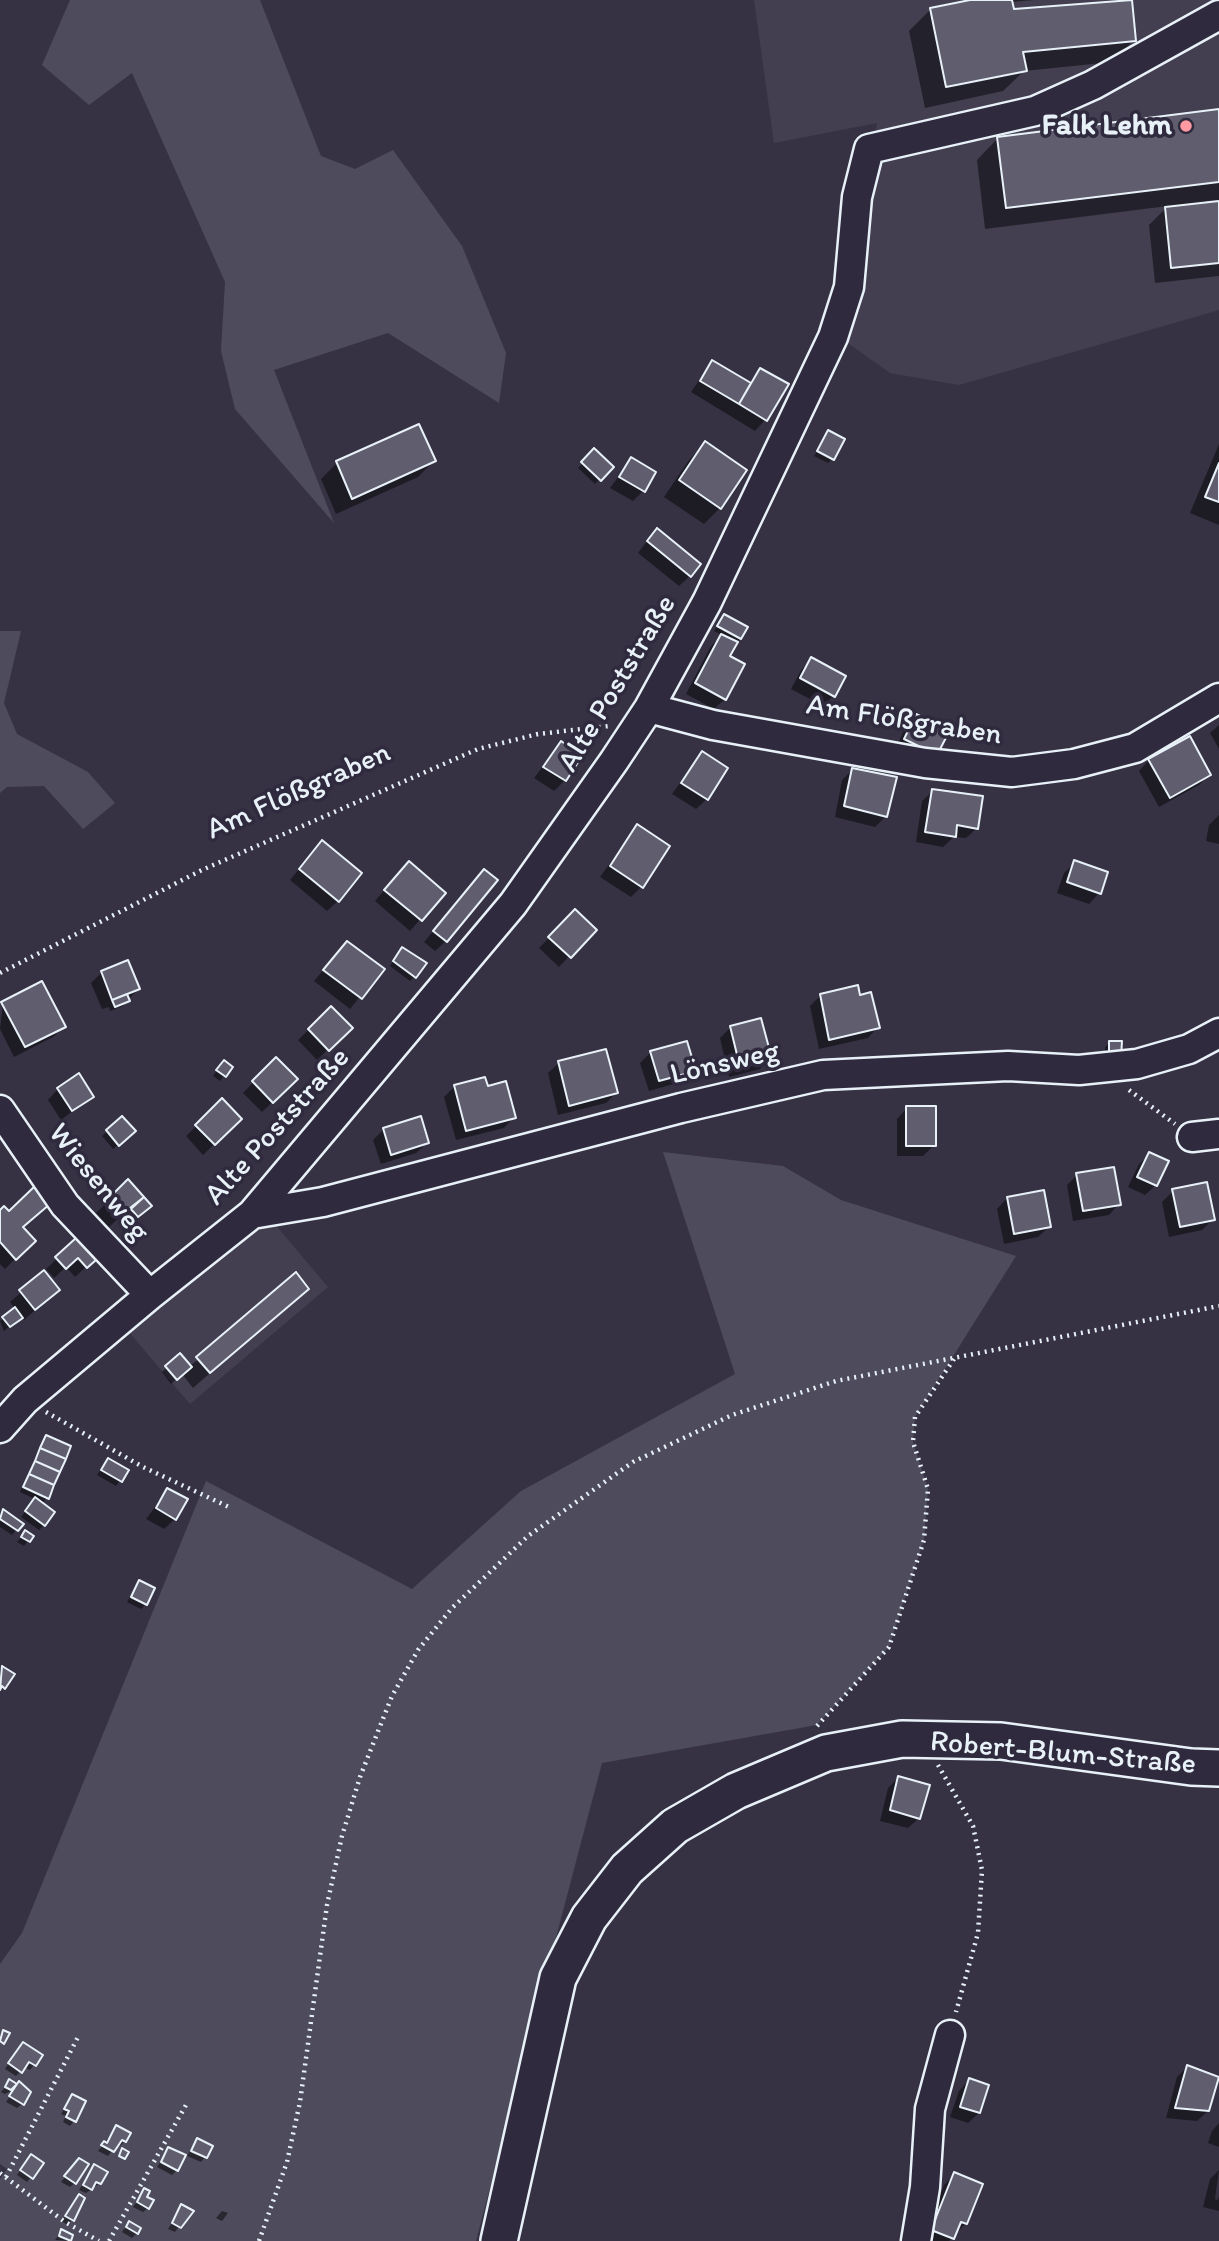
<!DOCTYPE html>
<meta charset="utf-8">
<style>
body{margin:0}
canvas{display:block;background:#363244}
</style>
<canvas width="1219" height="2241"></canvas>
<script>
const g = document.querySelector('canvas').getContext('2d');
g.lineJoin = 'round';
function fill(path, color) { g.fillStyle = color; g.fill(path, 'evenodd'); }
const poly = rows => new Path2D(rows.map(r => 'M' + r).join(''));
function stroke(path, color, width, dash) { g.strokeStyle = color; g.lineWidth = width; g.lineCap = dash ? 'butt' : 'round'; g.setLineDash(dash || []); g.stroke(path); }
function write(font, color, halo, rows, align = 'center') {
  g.font = font + ' Itim,sans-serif'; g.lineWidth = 7; g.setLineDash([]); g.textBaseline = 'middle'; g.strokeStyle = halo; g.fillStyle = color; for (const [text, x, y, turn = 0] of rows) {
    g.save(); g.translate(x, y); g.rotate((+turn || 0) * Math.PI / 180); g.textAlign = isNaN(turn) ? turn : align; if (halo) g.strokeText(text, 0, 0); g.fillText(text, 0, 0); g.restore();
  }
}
fill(poly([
 [754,0,1219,0,1219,310,959,385,890,373,845,341,877,123,774,143],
 [267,1215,328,1287,190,1404,129,1332]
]), '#433f51');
fill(poly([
 [70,0,260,0,321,156,355,169,393,150,462,246,506,353,499,403,388,333,274,370,334,523,235,409,221,351,225,282,132,73,89,105,42,65],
 [0,631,21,631,4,703,17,734,88,772,115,803,83,829,44,786,7,787,0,793],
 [663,1152,783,1166,841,1200,1016,1256,915,1417,913,1442,928,1489,924,1540,889,1647,817,1725,602,1763,476,2241,0,2241,0,2179,7,2169,0,2164,0,1964,22,1933,206,1481,412,1589,521,1491,735,1374]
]), '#4d4b5c');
fill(poly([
 [978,0,1034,0,1011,2,1013,11,1130,0,1134,40,1112,62,1024,71,1003,91,925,108,909,31,930,10],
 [1219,110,1219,200,1206,201,1206,205,1219,203,1219,276,1155,283,1149,225,1168,206,985,229,977,160,998,138],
 [712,362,748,384,760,370,786,385,765,420,755,431,691,392],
 [829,433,832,459,828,463,814,456],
 [705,444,720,508,704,524,664,497,689,460],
 [1219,444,1219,525,1190,513],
 [594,451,611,467,595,484,578,468],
 [631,460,643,491,633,501,610,488],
 [434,461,418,477,336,514,321,479,337,463],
 [647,541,690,576,679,586,638,553],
 [724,616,740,638,728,657,725,699,714,709,686,694,711,646,722,635,714,631],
 [812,659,833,696,823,706,791,689,801,670],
 [917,716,936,754,895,750,906,726],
 [1219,725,1219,749,1210,733],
 [561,743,565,780,554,791,534,778],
 [702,753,707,799,696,809,672,794],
 [1149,760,1209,775,1199,785,1159,807,1139,771],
 [853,769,886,816,875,827,835,817,842,780],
 [933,791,977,828,966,838,954,837,943,847,916,842,922,801],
 [1219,815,1219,844,1206,841,1209,825],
 [637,826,641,887,631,897,600,877],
 [312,853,338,901,327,911,290,880],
 [1075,862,1099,893,1089,904,1057,893,1064,873],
 [484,871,446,941,435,951,424,942],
 [398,874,443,893,410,931,375,901],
 [575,911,594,930,559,967,539,948],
 [337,954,382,969,350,1009,314,981],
 [398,954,415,976,410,981,390,966],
 [102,972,138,989,123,1006,110,1011,109,1007,102,1009,91,983],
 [821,995,858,997,878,1027,868,1038,819,1049,810,1006],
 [3,1003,64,1027,53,1037,14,1057,0,1029],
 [331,1008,350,1028,317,1060,298,1040],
 [731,1027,770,1058,760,1069,729,1077,720,1038],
 [1110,1043,1115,1062,1105,1062,1105,1047],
 [651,1052,694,1070,684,1081,649,1091,640,1063],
 [276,1059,296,1079,262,1112,243,1093],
 [559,1063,616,1093,606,1103,558,1115,548,1073],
 [219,1067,231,1067,220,1081,213,1076],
 [484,1079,487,1088,514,1117,504,1128,456,1140,444,1097,454,1087],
 [58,1089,92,1096,61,1120,48,1100],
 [222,1101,240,1119,203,1155,186,1136],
 [907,1108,934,1145,923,1156,897,1156,897,1119],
 [122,1118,129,1136,113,1149,102,1136],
 [384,1129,427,1143,416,1153,381,1164,373,1140],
 [1150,1154,1156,1185,1145,1195,1128,1187,1139,1164],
 [1077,1175,1119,1204,1109,1215,1073,1221,1067,1185],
 [128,1182,149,1206,133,1221,125,1212,109,1227,96,1213],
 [1173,1191,1213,1219,1202,1230,1169,1237,1162,1202],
 [1007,1198,1049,1227,1038,1237,1004,1244,997,1209],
 [0,1212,9,1213,33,1241,5,1269,0,1264],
 [76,1241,93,1260,75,1277,66,1267,54,1278,46,1269],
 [44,1273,58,1290,24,1320,21,1317,4,1331,0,1321,15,1309,10,1302],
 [307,1288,193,1388,182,1374,171,1384,162,1372,180,1356,189,1366],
 [46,1437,47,1498,41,1504,44,1525,39,1530,21,1517,35,1499,20,1492],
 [108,1460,120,1481,116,1486,97,1475],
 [168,1490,175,1519,164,1529,146,1519],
 [3,1512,21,1524,12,1535,0,1527,0,1515],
 [26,1532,32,1536,24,1546,17,1542],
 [139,1582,146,1604,141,1609,127,1602],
 [2,1668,4,1687,0,1691,0,1670],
 [898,1778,919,1818,908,1828,880,1821,888,1788],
 [18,2049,41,2056,30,2070,24,2067,16,2076,5,2069],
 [1187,2067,1208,2111,1197,2121,1166,2118,1177,2077],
 [969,2080,979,2113,968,2123,950,2117,959,2091],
 [10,2082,16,2086,22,2104,17,2108,6,2102,15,2089,5,2094,1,2092],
 [72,2096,74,2121,70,2126,63,2122,66,2116,61,2114],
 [1219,2123,1219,2147,1208,2143,1212,2131],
 [117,2127,125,2141,120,2146,117,2144,108,2156,98,2151],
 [197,2140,205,2157,201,2162,187,2156],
 [169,2149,177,2170,172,2175,157,2167],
 [27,2161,31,2177,27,2182,17,2175],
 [75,2165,75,2183,70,2187,61,2182],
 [94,2167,100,2183,86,2193,79,2190],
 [1219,2170,1215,2199,1218,2200,1219,2196,1219,2211,1203,2207,1210,2179],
 [955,2174,966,2223,949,2241,922,2241,944,2185],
 [145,2190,148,2208,143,2212,133,2207],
 [79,2196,76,2214,68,2225,61,2221],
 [182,2207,182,2222,175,2232,168,2229],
 [222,2211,228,2213,222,2221,216,2218],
 [129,2223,137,2233,132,2238,122,2232],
 [62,2231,69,2240,68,2241,55,2240]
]), '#0007');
const building = poly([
 [970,0,1012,0,1014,9,1132,0,1136,41,1023,52,1027,71,946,87,930,8,970,0],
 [1219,109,1219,182,1006,208,997,137,1219,109],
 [1219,201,1219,263,1171,268,1165,207,1219,201],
 [712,360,751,383,739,404,700,381,712,360],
 [760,368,789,384,767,421,739,404,760,368],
 [419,424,436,461,352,499,336,461,419,424],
 [828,430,845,439,834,460,817,451,828,430],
 [705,441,747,470,721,509,679,480,705,441],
 [594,448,614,467,601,481,581,462,594,448],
 [631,457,656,472,645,492,619,477,631,457],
 [1219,463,1219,502,1205,497,1219,463],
 [657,528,701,564,691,577,647,541,657,528],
 [724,614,748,627,741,639,717,626,724,614],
 [721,634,738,642,730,656,745,664,726,700,695,683,721,634],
 [811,657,846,676,835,697,800,678,811,657],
 [916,714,950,730,937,755,904,739,916,714],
 [1190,736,1211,775,1170,798,1148,759,1190,736],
 [561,741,582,756,566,781,543,767,561,741],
 [702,751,728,768,708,800,681,783,702,751],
 [852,768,897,777,887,817,844,806,852,768],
 [932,789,983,796,978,829,957,825,956,837,925,832,932,789],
 [637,824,670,846,643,888,610,866,637,824],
 [322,840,362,873,339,902,299,869,322,840],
 [1074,860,1108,872,1101,894,1067,882,1074,860],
 [409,861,446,893,422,921,384,890,409,861],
 [484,869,498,880,447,942,433,931,484,869],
 [575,909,597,930,571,958,548,937,575,909],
 [347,941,385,969,362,999,323,970,347,941],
 [402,947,427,963,416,978,393,961,402,947],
 [128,960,140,989,112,1000,101,971,128,960],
 [42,981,66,1027,25,1047,1,1002,42,981],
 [858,985,860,995,871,992,880,1028,829,1040,820,994,858,985],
 [127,994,130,1001,115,1007,112,1000,127,994],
 [331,1006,353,1028,329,1051,308,1029,331,1006],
 [761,1018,772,1059,740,1067,730,1026,761,1018],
 [687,1041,696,1071,659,1081,650,1051,687,1041],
 [1109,1041,1122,1041,1121,1058,1109,1058,1109,1041],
 [606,1049,618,1093,569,1106,558,1061,606,1049],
 [276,1057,298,1079,273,1103,252,1081,276,1057],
 [224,1060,233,1067,226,1077,216,1070,224,1060],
 [79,1073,94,1097,72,1111,57,1088,79,1073],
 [485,1077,488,1086,506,1081,516,1118,466,1131,454,1085,485,1077],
 [222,1098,242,1119,215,1145,195,1125,222,1098],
 [906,1106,936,1106,936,1146,906,1146,906,1106],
 [122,1116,136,1131,119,1146,106,1130,122,1116],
 [421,1116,429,1143,391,1155,383,1128,421,1116],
 [1149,1152,1169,1161,1157,1186,1137,1177,1149,1152],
 [1114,1167,1121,1205,1083,1211,1076,1173,1114,1167],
 [128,1179,144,1197,121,1218,105,1202,128,1179],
 [1207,1182,1215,1220,1180,1227,1172,1189,1207,1182],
 [35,1186,50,1204,23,1227,36,1241,16,1260,0,1242,0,1210,4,1206,9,1211,35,1186],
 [1044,1190,1051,1227,1014,1234,1007,1197,1044,1190],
 [144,1197,152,1206,138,1217,130,1208,144,1197],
 [76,1238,96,1260,87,1268,78,1258,66,1269,55,1257,76,1238],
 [44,1270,60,1290,35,1310,19,1290,44,1270],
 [296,1272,309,1289,210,1373,196,1357,296,1272],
 [15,1307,23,1318,10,1327,2,1317,15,1307],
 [180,1353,192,1367,177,1380,165,1366,180,1353],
 [46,1435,71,1446,66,1459,40,1448,46,1435],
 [40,1448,66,1459,60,1472,35,1461,40,1448],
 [108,1458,129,1470,122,1482,101,1470,108,1458],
 [35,1461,60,1472,54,1485,29,1474,35,1461],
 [29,1474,54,1485,49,1499,23,1487,29,1474],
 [167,1488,188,1499,176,1520,156,1508,167,1488],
 [35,1497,55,1512,45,1526,25,1511,35,1497],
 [3,1509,24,1524,18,1531,0,1519,3,1509],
 [25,1530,34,1536,30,1542,21,1537,25,1530],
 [139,1580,155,1588,147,1605,131,1597,139,1580],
 [2,1666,15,1674,5,1689,2,1686,0,1690,2,1666],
 [898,1776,930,1785,920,1819,890,1810,898,1776],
 [3,2030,10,2033,4,2044,0,2041,3,2030],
 [23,2042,43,2055,36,2066,29,2062,22,2073,8,2063,23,2042],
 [1187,2065,1219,2077,1209,2111,1175,2108,1187,2065],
 [969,2078,989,2085,980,2113,960,2107,969,2078],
 [9,2079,17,2084,11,2090,5,2087,9,2079],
 [19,2081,31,2092,24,2105,9,2096,19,2081],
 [72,2094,86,2101,76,2122,66,2117,69,2111,64,2109,72,2094],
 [116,2125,131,2133,126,2142,122,2140,114,2152,101,2145,104,2141,107,2143,116,2125],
 [197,2138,213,2146,207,2158,191,2151,197,2138],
 [168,2147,186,2155,178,2171,161,2162,168,2147],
 [122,2148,129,2152,125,2159,119,2156,122,2148],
 [31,2154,44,2163,33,2179,20,2170,31,2154],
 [79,2158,89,2164,76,2184,64,2176,79,2158],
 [94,2164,108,2172,101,2184,96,2182,92,2190,83,2185,94,2164],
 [954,2172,983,2184,967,2224,961,2222,954,2239,931,2230,954,2172],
 [144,2188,150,2191,147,2197,154,2200,149,2209,137,2202,144,2188],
 [79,2194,85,2198,74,2221,65,2216,79,2194],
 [181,2204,194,2211,181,2228,172,2223,181,2204],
 [129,2221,141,2228,138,2234,126,2227,129,2221],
 [61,2229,73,2235,71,2241,59,2236,61,2229]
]);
fill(building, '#605e6e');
stroke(building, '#e8f1f8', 2);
const minor = poly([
 [649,708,713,725,925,763,1012,772,1074,764,1135,748,1219,698],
 [0,1110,65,1205,150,1295],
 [1192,1137,1219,1134],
 [252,1214,323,1202,681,1108,823,1075,1008,1066,1079,1070,1137,1064,1189,1049,1219,1033],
 [0,1428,25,1400,150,1295,252,1214,513,904,614,761,649,708,707,602,833,337,849,287,857,197,869,149,1035,111,1093,85,1219,15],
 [916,2241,925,2187,930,2109,950,2035]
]);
const major = poly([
 [499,2241,558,1978,589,1918,627,1869,675,1826,736,1791,826,1753,902,1739,1001,1741,1191,1767,1219,1768]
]);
stroke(minor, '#e8f1f8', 33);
stroke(major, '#e8f1f8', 40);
stroke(poly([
 [0,973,202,870,478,749,538,734,609,726],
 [1129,1090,1175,1124],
 [46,1412,143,1467,229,1507],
 [817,1726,889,1647,924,1540,928,1489,913,1442,915,1417,956,1356],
 [938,1765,973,1826,982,1870,978,1933,956,2012],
 [0,2173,65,2222,99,2241],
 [6,2177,79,2035],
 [109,2241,186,2105],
 [259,2241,287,2162,300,2102,327,1905,342,1836,360,1777,392,1696,418,1650,452,1608,528,1536,633,1462,732,1415,836,1381,1219,1306]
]), '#e8f1f8', 4.5, [2, 5]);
stroke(minor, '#2f2a3d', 28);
stroke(major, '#2f2a3d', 35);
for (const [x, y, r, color] of [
 [1186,126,7,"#ff9aa2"]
]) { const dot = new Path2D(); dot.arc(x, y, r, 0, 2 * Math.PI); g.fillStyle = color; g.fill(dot); stroke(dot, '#2f2a3d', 2.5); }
write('bold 30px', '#e8f1f8', '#2f2a3d', [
 ["Falk Lehm",1172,126]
], 'right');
write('30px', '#e8f1f8', '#2f2a3d', [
 ["Alte Poststraße",618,684,-59],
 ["Am Flößgraben",904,721,9],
 ["Am Flößgraben",299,792,-24],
 ["Lönsweg",725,1064,-13],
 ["Alte Poststraße",278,1127,-48],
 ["Wiesenweg",98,1183,51],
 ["Robert-Blum-Straße",1063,1754,5]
]);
</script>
